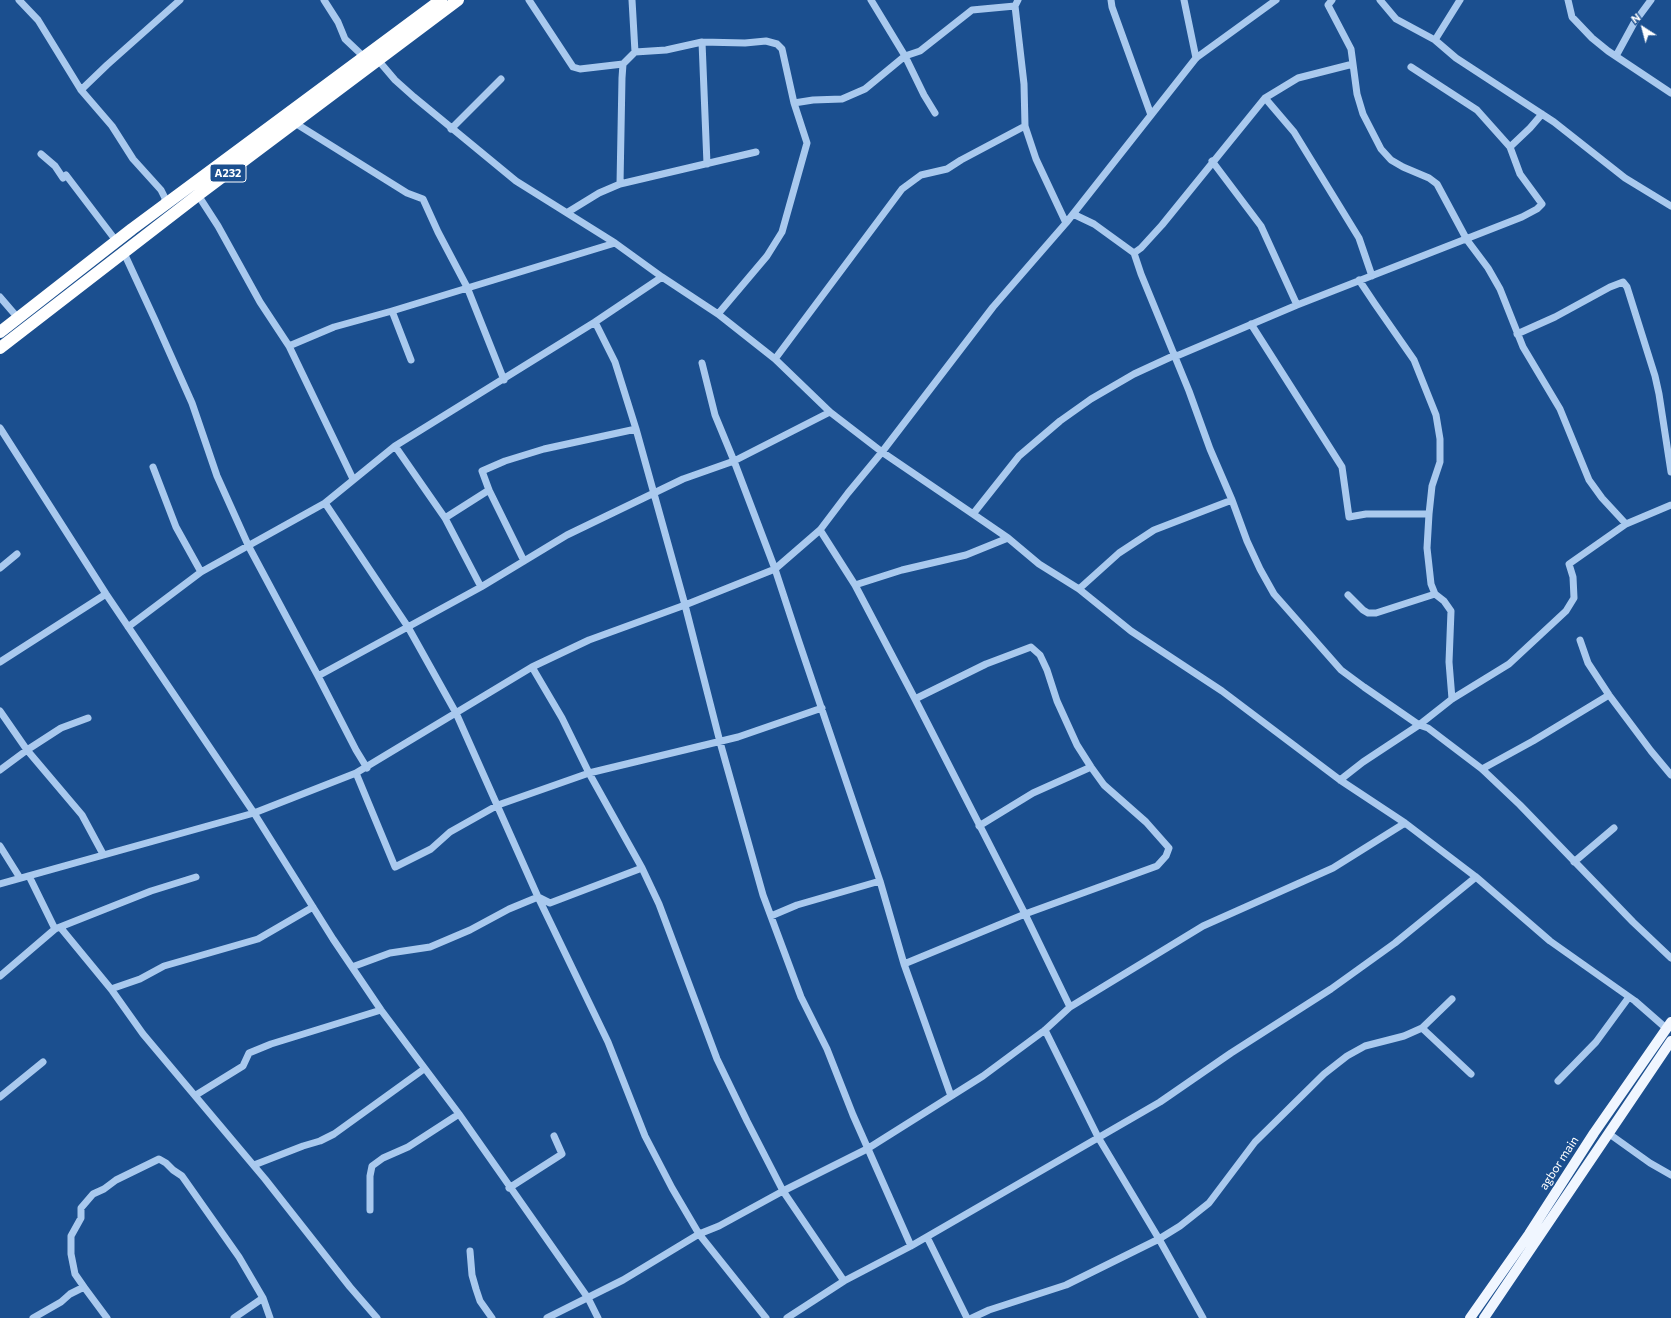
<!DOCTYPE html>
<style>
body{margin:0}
#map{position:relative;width:1671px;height:1318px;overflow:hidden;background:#1b4f8f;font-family:Commissioner,sans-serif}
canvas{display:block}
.north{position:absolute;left:1623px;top:8px;width:40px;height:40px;-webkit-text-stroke:3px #1b4f8f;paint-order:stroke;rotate:324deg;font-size:11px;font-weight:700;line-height:16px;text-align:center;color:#fff}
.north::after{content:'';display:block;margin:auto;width:14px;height:18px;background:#fff;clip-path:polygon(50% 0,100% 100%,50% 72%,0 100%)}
</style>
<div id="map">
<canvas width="1671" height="1318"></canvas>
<div class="north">N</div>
</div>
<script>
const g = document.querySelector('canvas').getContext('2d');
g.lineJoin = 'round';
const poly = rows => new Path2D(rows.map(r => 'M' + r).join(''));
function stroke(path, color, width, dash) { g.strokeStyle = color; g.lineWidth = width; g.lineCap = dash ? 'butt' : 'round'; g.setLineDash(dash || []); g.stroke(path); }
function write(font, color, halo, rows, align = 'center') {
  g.font = font + ' Commissioner,sans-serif'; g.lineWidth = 3.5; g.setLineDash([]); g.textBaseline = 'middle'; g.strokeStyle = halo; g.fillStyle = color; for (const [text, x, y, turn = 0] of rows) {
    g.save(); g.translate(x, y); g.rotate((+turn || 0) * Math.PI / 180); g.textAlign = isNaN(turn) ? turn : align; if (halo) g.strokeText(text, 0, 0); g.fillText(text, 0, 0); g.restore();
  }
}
stroke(poly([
 [19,0,38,20,81,90,112,126,133,159,161,190,165,198,164,206],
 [324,0,338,22,345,39,364,57],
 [529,0,573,67,580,69,623,64],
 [632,0,635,52],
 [871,0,905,56,924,95,935,113],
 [1018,0,1015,6,1024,84,1025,126,1036,159,1066,223],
 [1111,0,1112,7,1151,115],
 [1184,0,1196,58],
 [1332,0,1328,5,1351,49,1357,94,1363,114,1381,149,1391,160,1403,167,1429,178,1437,184,1467,240,1488,268,1500,289,1523,347,1560,409,1589,480,1602,498,1626,524],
 [1380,0,1396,19,1435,40,1456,58,1554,122,1625,178,1671,206],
 [1568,0,1572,17,1592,38,1608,51,1671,93],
 [1435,40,1460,0],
 [702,42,707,164],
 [1616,56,1634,23,1651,0],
 [378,60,395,80,414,97,516,181,615,243,662,277,718,314,775,359,830,412,882,452,973,514,1008,538,1039,564,1079,589,1131,631,1222,691,1340,780,1405,823,1476,877,1550,941,1635,1001,1667,1029],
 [1353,64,1298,78,1265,98,1162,225,1141,248,1134,253,1141,274,1189,391,1210,449,1232,500,1247,541,1260,569,1274,594,1341,670,1364,687,1419,725,1428,728,1482,769,1520,805,1633,922,1671,958],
 [81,90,107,65,180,0],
 [1265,98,1294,132,1359,238,1372,276],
 [794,103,813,100,842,99,865,89,905,56,920,51,972,10,1015,6],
 [295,123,407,193,423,199,438,232,467,287,504,380],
 [451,129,501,79],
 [1510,147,1530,128,1542,114],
 [41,154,55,166,63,178],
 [66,175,117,242],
 [620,184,622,78,623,64,635,52,666,50,702,42,745,43,766,41,777,44,782,49,794,103,807,143,782,232,767,256,718,314],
 [198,195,218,226,260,302,289,346,353,479],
 [568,212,599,193,620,184,756,152],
 [1073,214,1094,224,1134,253],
 [124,253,155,320,192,403,217,476,249,547,318,676,356,750,367,768],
 [0,297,18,318],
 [1297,305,1522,217,1537,209,1542,204,1520,174,1510,147,1477,110,1411,67],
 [392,311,411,360],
 [595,322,615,362,636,429,685,605,720,742,763,895,801,997,827,1049,853,1115,911,1246],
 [1251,324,1342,467,1349,517,1366,514,1429,514,1432,486,1440,462,1440,439,1436,415,1414,360,1375,304,1359,280],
 [1517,334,1555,317,1610,287,1623,282,1627,287,1655,376,1659,394,1671,472],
 [289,346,334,327,392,311,615,243],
 [775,359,902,189,921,175,947,169,961,160,1025,126],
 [702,363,715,415,734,461,775,569,798,639,880,881,904,964,951,1096],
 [0,428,106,594,254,813,333,939,381,1010,459,1114,588,1298,598,1318],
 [395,446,445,518,481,587],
 [153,467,176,527,201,572],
 [325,503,408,627,456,713,538,897,608,1042,645,1136,672,1188,699,1234,766,1318],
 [973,514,1019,456,1060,421,1091,399,1134,374,1173,356,1179,355,1297,305,1261,226,1212,161],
 [1429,514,1427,548,1431,584,1435,594,1444,601,1451,611,1449,662,1452,699],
 [445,518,489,490],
 [820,530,855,585,915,699,1025,914,1070,1007],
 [524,561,489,490,482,471,505,461,544,449,636,429],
 [0,568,17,554],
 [855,585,902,570,966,555,1008,538],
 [1079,589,1119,553,1154,530,1232,500],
 [1348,595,1363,610,1368,613,1376,613,1435,594],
 [128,627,201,572,325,503,395,446,595,322,662,277],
 [1580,640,1588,663,1609,695,1651,751,1671,775],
 [0,662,106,594],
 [532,667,562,718,589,773,642,868,659,904,717,1059,747,1121,783,1191,844,1281],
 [318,676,481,587,567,535,683,479,734,461,830,412],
 [0,711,27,750,82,815,103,854],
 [1482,769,1533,741,1609,695],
 [0,770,27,750,61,728,88,718],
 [356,773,395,867,431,849,450,832,498,805,589,773,738,737,822,708],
 [1340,780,1363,762,1419,725,1452,699,1509,664,1566,611,1574,598,1573,577,1569,564,1626,524,1671,505],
 [979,826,1033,793,1091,767],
 [0,846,20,878],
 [1574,862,1614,828],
 [29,876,55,929,60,927,111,989,143,1034,265,1179,350,1287,377,1318],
 [0,884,254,813,356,773,532,667,589,640,685,605,775,569,820,530,848,493,882,452,993,307,1066,223,1196,58,1276,0],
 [771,916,797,905,880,881],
 [60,927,151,891,196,877],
 [904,964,1025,914,1157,866,1166,856,1169,848,1146,822,1104,785,1091,767,1077,745,1057,701,1047,670,1040,655,1031,647,986,664,915,699],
 [352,967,390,953,430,947,470,930,509,909,538,897,550,903,642,868],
 [0,976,55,929],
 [111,989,140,979,164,966,258,939,313,907],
 [1422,1028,1471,1074],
 [1045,1030,1098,1137,1159,1239,1203,1318],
 [1558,1081,1596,1042,1629,997],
 [196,1095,243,1066,249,1053,271,1044,381,1010],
 [0,1097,43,1062],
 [1608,1133,1650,1163,1671,1175],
 [254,1165,303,1146,320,1141,334,1134,424,1069],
 [509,1188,562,1154,554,1136],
 [370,1210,370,1176,372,1166,383,1158,408,1147,459,1114],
 [927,1237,967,1318],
 [470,1251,472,1275,476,1289,480,1301,492,1318],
 [84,1287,75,1274,71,1254,71,1236,81,1218,81,1208,93,1194,104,1189,116,1180,159,1159,166,1163,173,1170,182,1176,239,1257,263,1298],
 [33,1318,61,1302,70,1294,84,1287,107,1318],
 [234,1318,263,1298,270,1318],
 [547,1318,623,1280,699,1234,719,1226,783,1191,867,1149,983,1076,1045,1030,1070,1007,1203,926,1333,868,1405,823],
 [787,1318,844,1281,911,1246,1160,1102,1231,1053,1331,989,1395,943,1476,877],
 [972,1318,989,1310,1066,1285,1159,1239,1180,1226,1209,1203,1255,1142,1324,1074,1347,1056,1365,1046,1404,1036,1422,1028,1452,999]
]), '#a9c9ee', 7);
stroke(poly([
 [1470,1318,1529,1234,1594,1133,1671,1022],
 [1484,1318,1671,1041]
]), '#f0f6ff', 10);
stroke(poly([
 [0,332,132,229,441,0],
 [0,348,198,195,458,0]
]), '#fff', 12);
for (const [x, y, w] of [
 [228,173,36]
]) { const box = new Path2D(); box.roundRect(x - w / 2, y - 9, w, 18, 3); g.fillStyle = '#1b4f8f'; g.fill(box); stroke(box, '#fff', 1); }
write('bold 11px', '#fff', null, [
 ["A232",228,173]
]);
write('12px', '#fff', '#1b4f8f', [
 ["agbor main",1559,1163,-57]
]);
</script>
